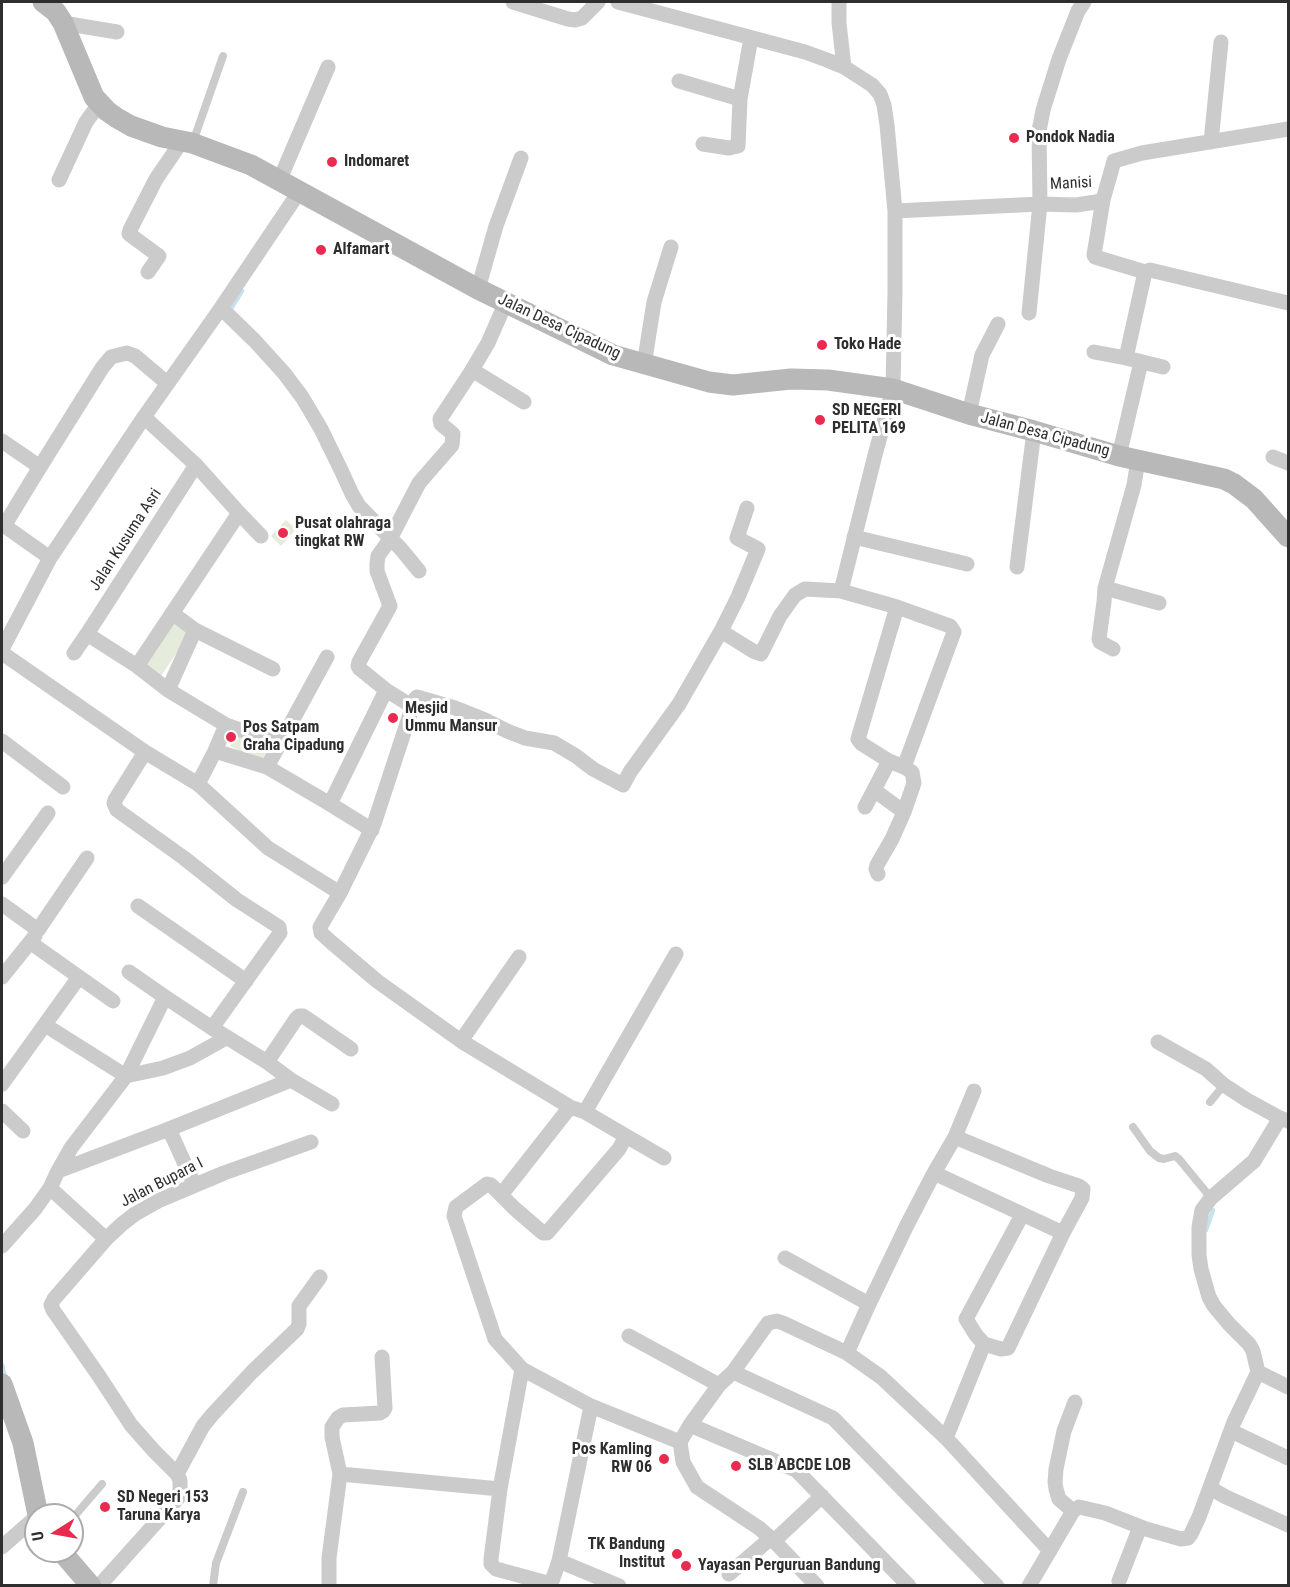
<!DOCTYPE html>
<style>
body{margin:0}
#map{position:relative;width:1290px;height:1587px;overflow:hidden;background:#fff;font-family:"Roboto Condensed",sans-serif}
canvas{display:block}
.frame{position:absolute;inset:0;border:3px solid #2e2e2e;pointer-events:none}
.north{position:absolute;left:24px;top:1503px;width:60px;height:60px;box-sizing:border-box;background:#fff;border:2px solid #ababab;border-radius:50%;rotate:259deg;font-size:16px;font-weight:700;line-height:24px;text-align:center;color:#2e2e2e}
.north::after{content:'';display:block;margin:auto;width:21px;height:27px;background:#e92b4f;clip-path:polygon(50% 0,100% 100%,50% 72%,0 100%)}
</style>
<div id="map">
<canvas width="1290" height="1587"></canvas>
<div class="frame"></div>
<div class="north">U</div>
</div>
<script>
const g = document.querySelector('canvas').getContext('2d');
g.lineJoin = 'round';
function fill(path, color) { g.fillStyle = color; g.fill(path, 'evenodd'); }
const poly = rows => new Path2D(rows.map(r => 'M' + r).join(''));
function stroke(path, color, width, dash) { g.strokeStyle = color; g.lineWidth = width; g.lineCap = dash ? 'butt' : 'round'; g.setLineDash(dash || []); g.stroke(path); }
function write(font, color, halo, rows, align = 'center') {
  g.font = font + ' "Roboto Condensed",sans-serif'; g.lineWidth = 6; g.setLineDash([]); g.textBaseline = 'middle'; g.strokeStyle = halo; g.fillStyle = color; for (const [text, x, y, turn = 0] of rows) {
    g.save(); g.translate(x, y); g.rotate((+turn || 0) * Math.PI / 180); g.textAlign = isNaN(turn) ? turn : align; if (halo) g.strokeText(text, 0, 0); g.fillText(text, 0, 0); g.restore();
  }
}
fill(poly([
 [286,520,296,529,281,546,271,536],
 [173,623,189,634,161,676,145,665],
 [237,733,268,749,261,762,230,746]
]), '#e6ecdb');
stroke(poly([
 [229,312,242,291],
 [1206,1230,1213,1210],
 [2,1365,5,1377]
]), '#c7e2ec', 4.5);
stroke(poly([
 [193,142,223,56],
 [1210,1102,1224,1085],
 [1133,1127,1150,1151,1159,1158,1164,1159,1175,1156,1179,1159,1211,1198],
 [72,1519,102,1484],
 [213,1586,216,1563,243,1492]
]), '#cbcbcb', 8);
stroke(poly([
 [513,2,568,19,575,20,582,18,598,2],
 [618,2,805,52,827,60,844,67,872,85,880,94,884,105,887,125,895,211,895,292,893,389,875,455,841,591,897,607,950,626,954,632,904,767,912,772,914,783,904,812,892,839,877,865,876,869,878,874],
 [839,2,839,23,844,67],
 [63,23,117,32],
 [679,81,740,99],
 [1211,142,1221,42],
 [703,144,729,148,738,146,740,99,751,38],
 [280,179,328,67],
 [59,180,86,122,99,104],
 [1103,200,1094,255,1095,257,1145,272,1150,270,1288,303],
 [895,211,1040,204,1076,205,1096,202,1103,200,1114,161,1142,153,1288,129],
 [148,272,159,256,129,234,130,230,156,179,182,141],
 [1145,272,1126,358,1163,367],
 [478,289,496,226,521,158],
 [221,308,255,341,284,373,302,397,321,429,341,470,352,494,359,506,401,549,419,571],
 [1029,313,1040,204,1039,131,1043,110,1059,59,1078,11,1084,2],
 [1094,352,1126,358],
 [644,365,654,302,671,247],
 [472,370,524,402],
 [969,414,982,355,998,324],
 [2,441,40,467],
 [1119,456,1141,362],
 [1273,457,1288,463],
 [1138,460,1134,485,1105,588,1159,603],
 [239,513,261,536],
 [2,524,50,558],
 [4,526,40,467,102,368,111,357,127,353,135,356,167,383],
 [854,537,967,564],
 [1017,567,1034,431],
 [1105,588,1104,602,1099,639,1100,642,1113,649],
 [897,607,858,739,862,744,889,761,904,767],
 [172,613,195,630],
 [721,631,753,651,761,654,780,616,795,595,805,589,841,591],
 [87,634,196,465],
 [2,649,50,558,144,417,221,308,299,192],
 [2,653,145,752,115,800,114,803,117,810,184,858,237,900,279,927,280,933,212,1028,267,1062,291,1080,169,1129,58,1171,50,1188,35,1209,2,1246],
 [74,653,87,634,137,666,168,690,226,725],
 [137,666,239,513,196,465,144,417],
 [168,690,195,630,273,669],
 [413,707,386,690,360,669,358,666,359,662,390,606,377,571,377,564,378,556,390,539,419,483,452,445,453,434,441,424,440,419,469,375,488,343,506,302],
 [2,741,63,787],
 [215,751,267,767,330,804,372,830],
 [145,752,198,784,268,848,340,893],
 [267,767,327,657],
 [198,784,215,751,226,725,280,743],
 [874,790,889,761],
 [330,804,386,690],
 [865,807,874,790,904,812],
 [2,877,48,813],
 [2,904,38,930,87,858],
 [138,906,246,981],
 [31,943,113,1001],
 [129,972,165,997],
 [2,977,35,936],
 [45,1025,126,1076,165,997,212,1028],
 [461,1041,519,957],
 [1158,1042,1206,1069,1224,1085,1247,1100,1280,1118,1288,1121],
 [267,1062,296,1019,299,1016,303,1016,309,1020,351,1049],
 [291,1080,332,1104],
 [2,1084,79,977],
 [570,1107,461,1041,377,981,331,942,321,933,320,927,340,893,374,824,415,699,417,697,455,708,485,720,507,731,525,738,554,743,576,756,593,769,623,785,630,772,679,704,721,631,738,597,758,549,737,538,747,508],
 [2,1111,23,1131],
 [585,1112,676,954],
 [169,1129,194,1184],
 [626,1136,664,1158],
 [955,1137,1049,1176,1079,1186,1083,1189,1082,1198,1063,1233],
 [58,1171,71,1148,126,1076,163,1068,190,1058,226,1038],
 [934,1173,1063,1233,1008,1348,1001,1349,984,1344],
 [50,1188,106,1239,122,1224,135,1214,160,1200,224,1173,311,1142],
 [501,1195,570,1107,585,1112,626,1136,619,1149,547,1233,543,1233,514,1208,491,1185,487,1184,456,1207,454,1216,495,1339,522,1369,591,1406,680,1442,690,1425,796,1470,909,1586],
 [785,1258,869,1304],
 [629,1336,719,1385],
 [847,1353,869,1304,907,1225,934,1173,955,1137,974,1091],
 [522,1369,500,1489,491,1559,491,1564,496,1569,551,1584,559,1561,591,1406],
 [733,1372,833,1418,997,1586],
 [1258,1372,1288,1387],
 [690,1425,719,1385,733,1372,768,1323,777,1321,783,1323,847,1353,881,1377,946,1438,1050,1551],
 [1231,1431,1288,1458],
 [946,1438,984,1344,976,1335,966,1319,1022,1215],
 [680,1442,683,1462,697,1487,759,1528,774,1541,817,1586],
 [177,1474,203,1426,212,1415,252,1372,297,1329,299,1324,299,1306,320,1277],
 [340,1474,500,1489],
 [1210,1488,1226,1497,1288,1525],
 [1073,1511,1059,1499,1056,1489,1055,1482,1056,1469,1064,1431,1075,1402],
 [774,1541,822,1496],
 [2,1547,36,1517],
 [559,1561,619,1586],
 [729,1574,771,1538],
 [1119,1581,1140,1527],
 [99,1586,179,1497,180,1492,180,1480,177,1474,154,1451,131,1425,99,1376,53,1310,51,1305,54,1299,106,1239],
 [329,1586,329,1558,340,1474,332,1437,332,1427,338,1418,343,1415,380,1413,383,1411,385,1408,382,1357],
 [1029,1586,1073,1511,1079,1507,1105,1513,1146,1529,1181,1539,1188,1538,1191,1534,1199,1517,1234,1422,1258,1372,1253,1351,1249,1344,1229,1324,1214,1306,1209,1297,1201,1269,1199,1255,1199,1227,1202,1210,1211,1198,1254,1161,1280,1118]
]), '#cbcbcb', 15);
stroke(poly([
 [43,2,56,12,63,23,94,97,107,111,117,118,131,126,162,137,192,143,251,165,478,289,613,355,709,382,733,385,791,379,828,380,893,389,969,414,1034,431,1119,456,1224,479,1234,484,1254,499,1288,537],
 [2,1384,23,1443,38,1515],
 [61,1551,91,1586]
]), '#b8b8b8', 21);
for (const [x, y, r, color] of [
 [1014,138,6,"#e92b4f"],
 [332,162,6,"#e92b4f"],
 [321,250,6,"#e92b4f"],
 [822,345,6,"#e92b4f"],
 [820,420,6,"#e92b4f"],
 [283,533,6,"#e92b4f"],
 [393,718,6,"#e92b4f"],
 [231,737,6,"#e92b4f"],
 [664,1459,6,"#e92b4f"],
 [736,1466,6,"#e92b4f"],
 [105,1507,6,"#e92b4f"],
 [677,1554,6,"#e92b4f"],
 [686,1566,6,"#e92b4f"]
]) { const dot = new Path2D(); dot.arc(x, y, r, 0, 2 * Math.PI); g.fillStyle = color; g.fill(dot); stroke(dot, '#fff', 2); }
write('bold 16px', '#2e2e2e', '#fff', [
 ["Pondok Nadia",1026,138],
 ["Indomaret",344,162],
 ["Alfamart",333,250],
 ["Toko Hade",834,345],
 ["SD NEGERI",832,411],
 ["PELITA 169",832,429],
 ["Pusat olahraga",295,524],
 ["tingkat RW",295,542],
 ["Mesjid",405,709],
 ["Ummu Mansur",405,727],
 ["Pos Satpam",243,728],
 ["Graha Cipadung",243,746],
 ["Pos Kamling",652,1450,"right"],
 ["RW 06",652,1468,"right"],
 ["SLB ABCDE LOB",748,1466],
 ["SD Negeri 153",117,1498],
 ["Taruna Karya",117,1516],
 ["TK Bandung",665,1545,"right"],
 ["Institut",665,1563,"right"],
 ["Yayasan Perguruan Bandung",698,1566]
], 'left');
write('16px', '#2e2e2e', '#fff', [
 ["Manisi",1071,184,-3],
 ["Jalan Desa Cipadung",559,327,25],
 ["Jalan Desa Cipadung",1045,435,15],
 ["Jalan Kusuma Asri",126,540,-57],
 ["Jalan Bupara I",162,1183,-27]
]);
</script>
